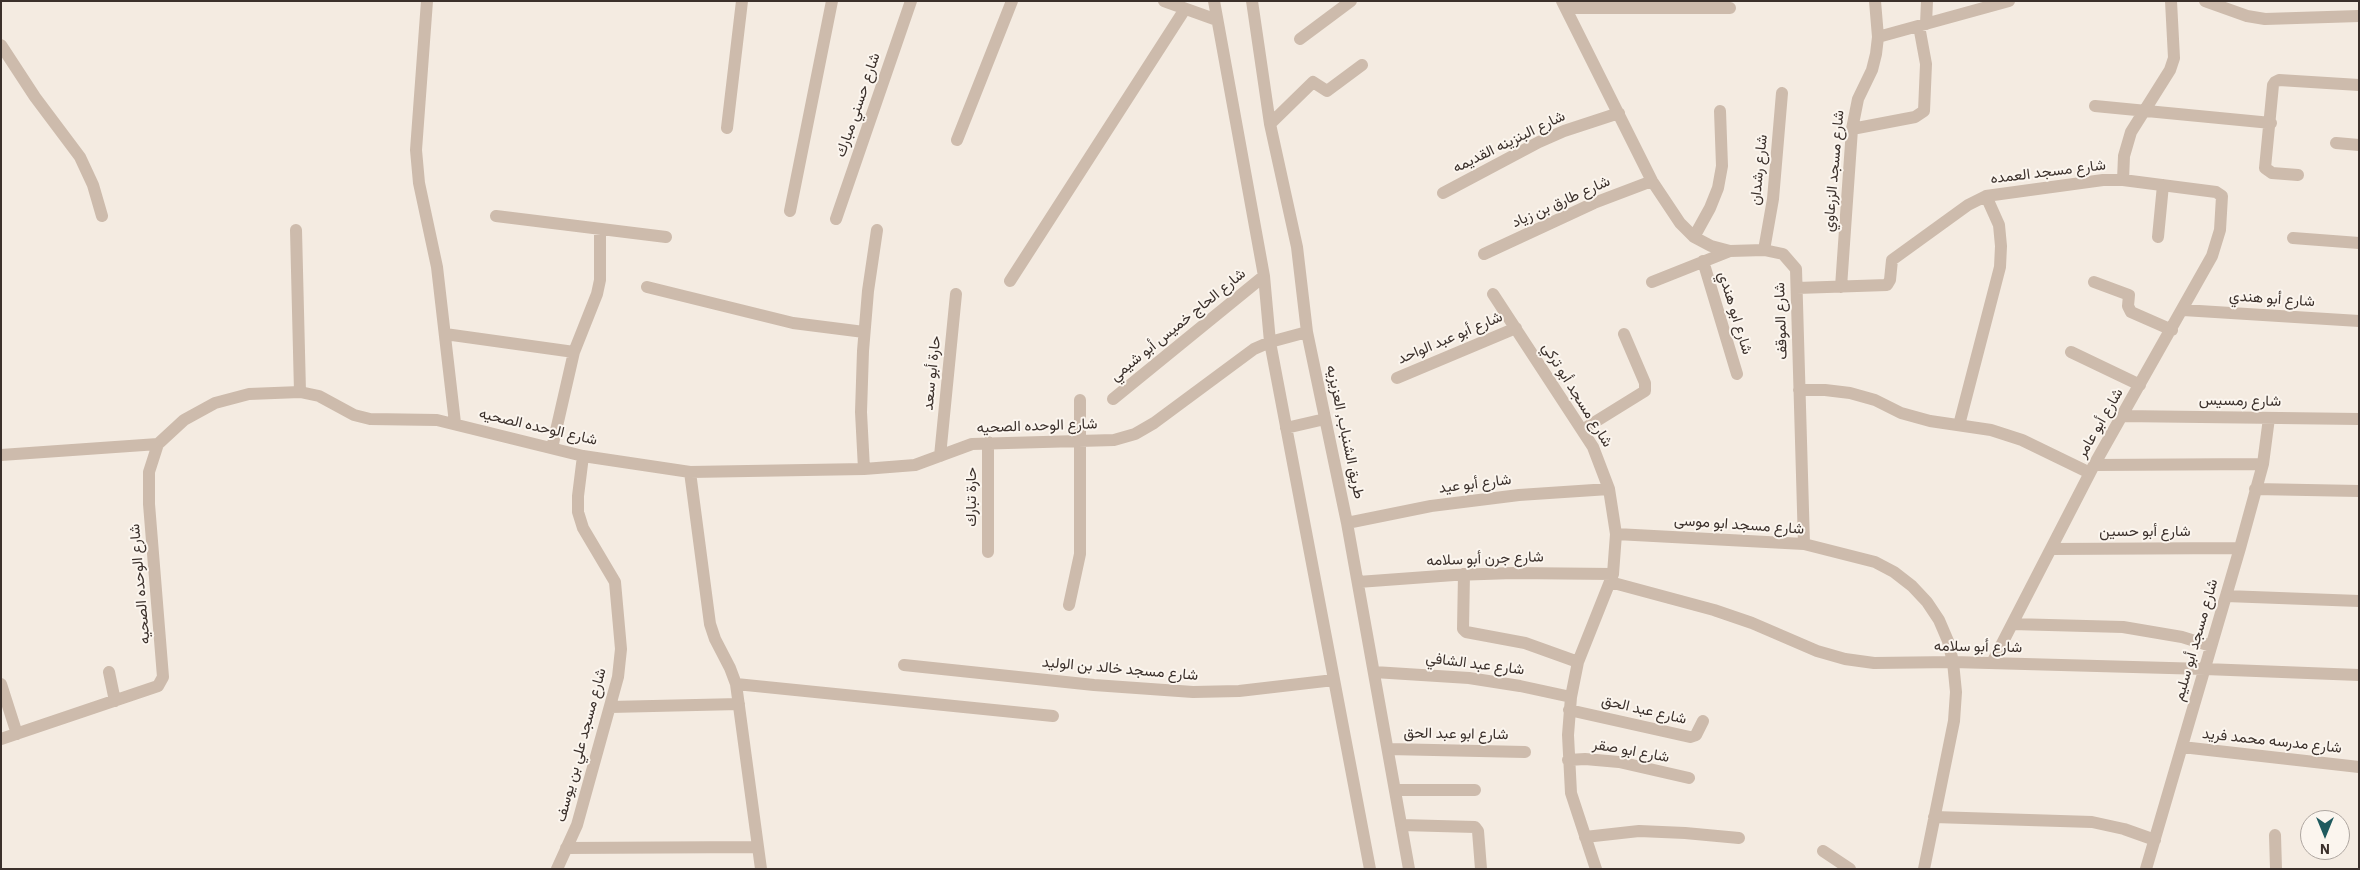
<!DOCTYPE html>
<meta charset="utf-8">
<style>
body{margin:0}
#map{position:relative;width:2360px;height:870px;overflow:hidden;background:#f4ebe1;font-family:"IBM Plex Sans",sans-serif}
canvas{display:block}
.frame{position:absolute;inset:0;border:2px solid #3b302b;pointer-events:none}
.north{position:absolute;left:2300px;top:810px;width:50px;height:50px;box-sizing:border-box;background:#fbf5ee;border:1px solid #aea6a0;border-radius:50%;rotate:180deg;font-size:14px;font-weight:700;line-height:20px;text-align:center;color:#3b302b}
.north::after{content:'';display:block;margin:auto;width:18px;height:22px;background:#1f5a5e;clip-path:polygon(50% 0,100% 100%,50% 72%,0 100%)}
</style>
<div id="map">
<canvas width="2360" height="870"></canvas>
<div class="frame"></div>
<div class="north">N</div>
</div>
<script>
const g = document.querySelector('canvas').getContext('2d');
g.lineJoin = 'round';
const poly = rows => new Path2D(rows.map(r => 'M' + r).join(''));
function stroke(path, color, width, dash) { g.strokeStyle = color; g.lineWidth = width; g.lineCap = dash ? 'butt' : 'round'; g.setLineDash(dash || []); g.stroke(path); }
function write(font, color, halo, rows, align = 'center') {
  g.font = font + ' "IBM Plex Sans",Vazirmatn,sans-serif'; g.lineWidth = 4; g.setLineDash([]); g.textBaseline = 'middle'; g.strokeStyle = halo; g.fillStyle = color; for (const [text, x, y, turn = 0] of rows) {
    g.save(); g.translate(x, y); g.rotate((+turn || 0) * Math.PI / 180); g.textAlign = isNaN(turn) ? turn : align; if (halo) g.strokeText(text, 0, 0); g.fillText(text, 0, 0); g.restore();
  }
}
stroke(poly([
 [427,1,416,150,419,183,437,267,455,423],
 [1164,1,1217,20],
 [1214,1,1264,276,1270,342,1370,869],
 [1252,1,1270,124,1297,247,1307,332,1347,523,1409,869],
 [1562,1,1652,181,1680,223,1694,237,1711,246,1730,251,1764,250,1783,254,1796,269,1804,544],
 [2205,1,2247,16,2265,19,2359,16],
 [1566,8,1730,8],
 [1926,24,1927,1],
 [1878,37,2009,1],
 [1300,39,1351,1],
 [1,45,35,97,80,157,93,185,102,216],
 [2095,106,2271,123],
 [1270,124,1313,82,1327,91,1362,65],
 [727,128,742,1],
 [1852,129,1915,117,1924,111,1926,64,1919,26],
 [957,140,1012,1],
 [2336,143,2359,145],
 [2298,175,2272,173,2265,168,2273,85,2275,82,2279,80,2359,85],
 [2123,180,2124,156,2131,132,2170,70,2174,58,2171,1],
 [1443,193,1539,142,1564,131,1619,113],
 [790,211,832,1],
 [496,216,666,237],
 [836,219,911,1],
 [296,230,300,392],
 [1694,237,1710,208,1718,188,1722,166,1720,111],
 [2158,237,2163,185],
 [2293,238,2359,243],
 [1764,250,1773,199,1782,93],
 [1484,254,1594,203,1652,181],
 [1703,261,1737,374],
 [1010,281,1185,9],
 [1652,282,1730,251],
 [2094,282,2129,295,2128,306,2131,312,2172,330],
 [647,287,793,323,864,332],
 [1841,287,1852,129,1858,99,1872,70,1876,54,1878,37,1875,1],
 [1797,288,1887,285,1890,280,1892,260,1968,205,1986,196,2103,180,2123,180,2216,192,2222,196,2220,230,2212,256,2094,465,1992,663],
 [1493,294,1593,447,1609,489,1616,534,1613,574,1578,662,1571,697,1568,735,1571,793,1596,869],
 [2183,310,2359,321],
 [445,334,574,352],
 [2071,352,2140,385],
 [1397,378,1516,328],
 [1799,390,1825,390,1850,393,1875,400,1901,413,1930,421,1991,430,2022,440,2090,473],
 [1113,399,1264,276],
 [2122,416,2359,419],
 [1959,425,2000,267,2001,246,1999,225,1986,196],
 [1286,428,1325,419],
 [1582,430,1645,391,1645,383,1624,334],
 [552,448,574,352,597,294,600,280,600,229],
 [1,455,158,444],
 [940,456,956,294],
 [2094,465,2263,464],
 [864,469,861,412,863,351,868,291,877,230],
 [690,472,710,624,715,639,730,668,736,684,761,869],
 [2255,489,2359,491],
 [1347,523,1431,506,1519,495,1609,489],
 [1616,534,1804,544,1875,562,1894,572,1912,586,1927,602,1939,620,1948,641,1953,662,1956,692,1954,721,1924,869],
 [2051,549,2240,548],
 [988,552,988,442],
 [1464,574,1463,629,1466,632,1525,643,1578,662],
 [1358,582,1454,575,1513,573,1613,574],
 [1610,582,1714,610,1752,623,1817,651,1845,659,1874,663,1953,662,2205,669,2359,675],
 [2226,596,2359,601],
 [1069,605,1080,554,1080,400],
 [2012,624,2123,627,2182,637,2211,646],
 [904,665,1094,685,1193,692,1239,691,1334,680],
 [109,672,115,701],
 [1374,672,1469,678,1520,686,1571,697],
 [1,684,17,734],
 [736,684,1053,716],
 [610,707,739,704],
 [1569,710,1690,737,1696,735,1703,721],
 [1,739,158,686,163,677,149,504,149,472,158,444,184,420,215,403,249,394,300,392,319,396,354,415,370,419,437,420,583,456,690,472,864,469,915,465,972,444,1114,440,1135,434,1154,423,1254,349,1270,342,1307,332],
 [2182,747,2359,767],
 [1388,749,1525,752],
 [1568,760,1585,759,1619,762,1689,778],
 [1395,790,1475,790],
 [1934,817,2092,822,2124,829,2155,840],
 [1401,825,1475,827,1478,831,1481,869],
 [2275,835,2276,869],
 [1585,837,1639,831,1685,833,1739,838],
 [566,848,758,847],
 [1823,851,1850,869],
 [557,869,577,825,618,677,621,649,615,582,583,528,578,512,578,496,583,456],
 [2146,869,2240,548,2263,464,2269,418]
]), '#cdbbac', 12);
write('15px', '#3b302b', '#fbf5ee', [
 ["شارع حسني مبارك",858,105,-71],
 ["شارع البنزينه القديمه",1509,142,-26],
 ["شارع رشدان",1759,170,-84],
 ["شارع مسجد الزرعاوي",1834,171,-85],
 ["شارع مسجد العمده",2048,172,-7],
 ["شارع طارق بن زياد",1561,202,-24],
 ["شارع أبو هندي",2272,299,4],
 ["شارع ابو هندي",1735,313,73],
 ["شارع الموقف",1781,321,-92],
 ["شارع الحاج خميس أبو شيمي",1178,325,-39],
 ["شارع أبو عبد الواحد",1450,338,-23],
 ["حارة أبو سعد",932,373,-84],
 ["شارع مسجد أبو تركي",1577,395,58],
 ["شارع رمسيس",2240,401,1],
 ["شارع أبو عامر",2100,423,-60],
 ["شارع الوحده الصحيه",1037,426,-2],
 ["شارع الوحده الصحيه",538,427,13],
 ["طريق الشنباب, العزيزيه",1345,432,78],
 ["شارع أبو عيد",1475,484,-7],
 ["حارة تبارك",972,497,-90],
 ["شارع مسجد ابو موسى",1739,525,4],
 ["شارع أبو حسين",2145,532],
 ["شارع جرن أبو سلامه",1485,559,-2],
 ["شارع الوحده الصحيه",140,584,-95],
 ["شارع مسجد أبو سليم",2196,640,-74],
 ["شارع أبو سلامه",1978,647,1],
 ["شارع عبد الشافي",1475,664,7],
 ["شارع مسجد خالد بن الوليد",1120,669,5],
 ["شارع عبد الحق",1644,710,13],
 ["شارع ابو عبد الحق",1456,734,1],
 ["شارع مدرسه محمد فريد",2272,741,6],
 ["شارع مسجد علي بن يوسف",581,745,-75],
 ["شارع ابو صقر",1631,751,10]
]);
</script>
